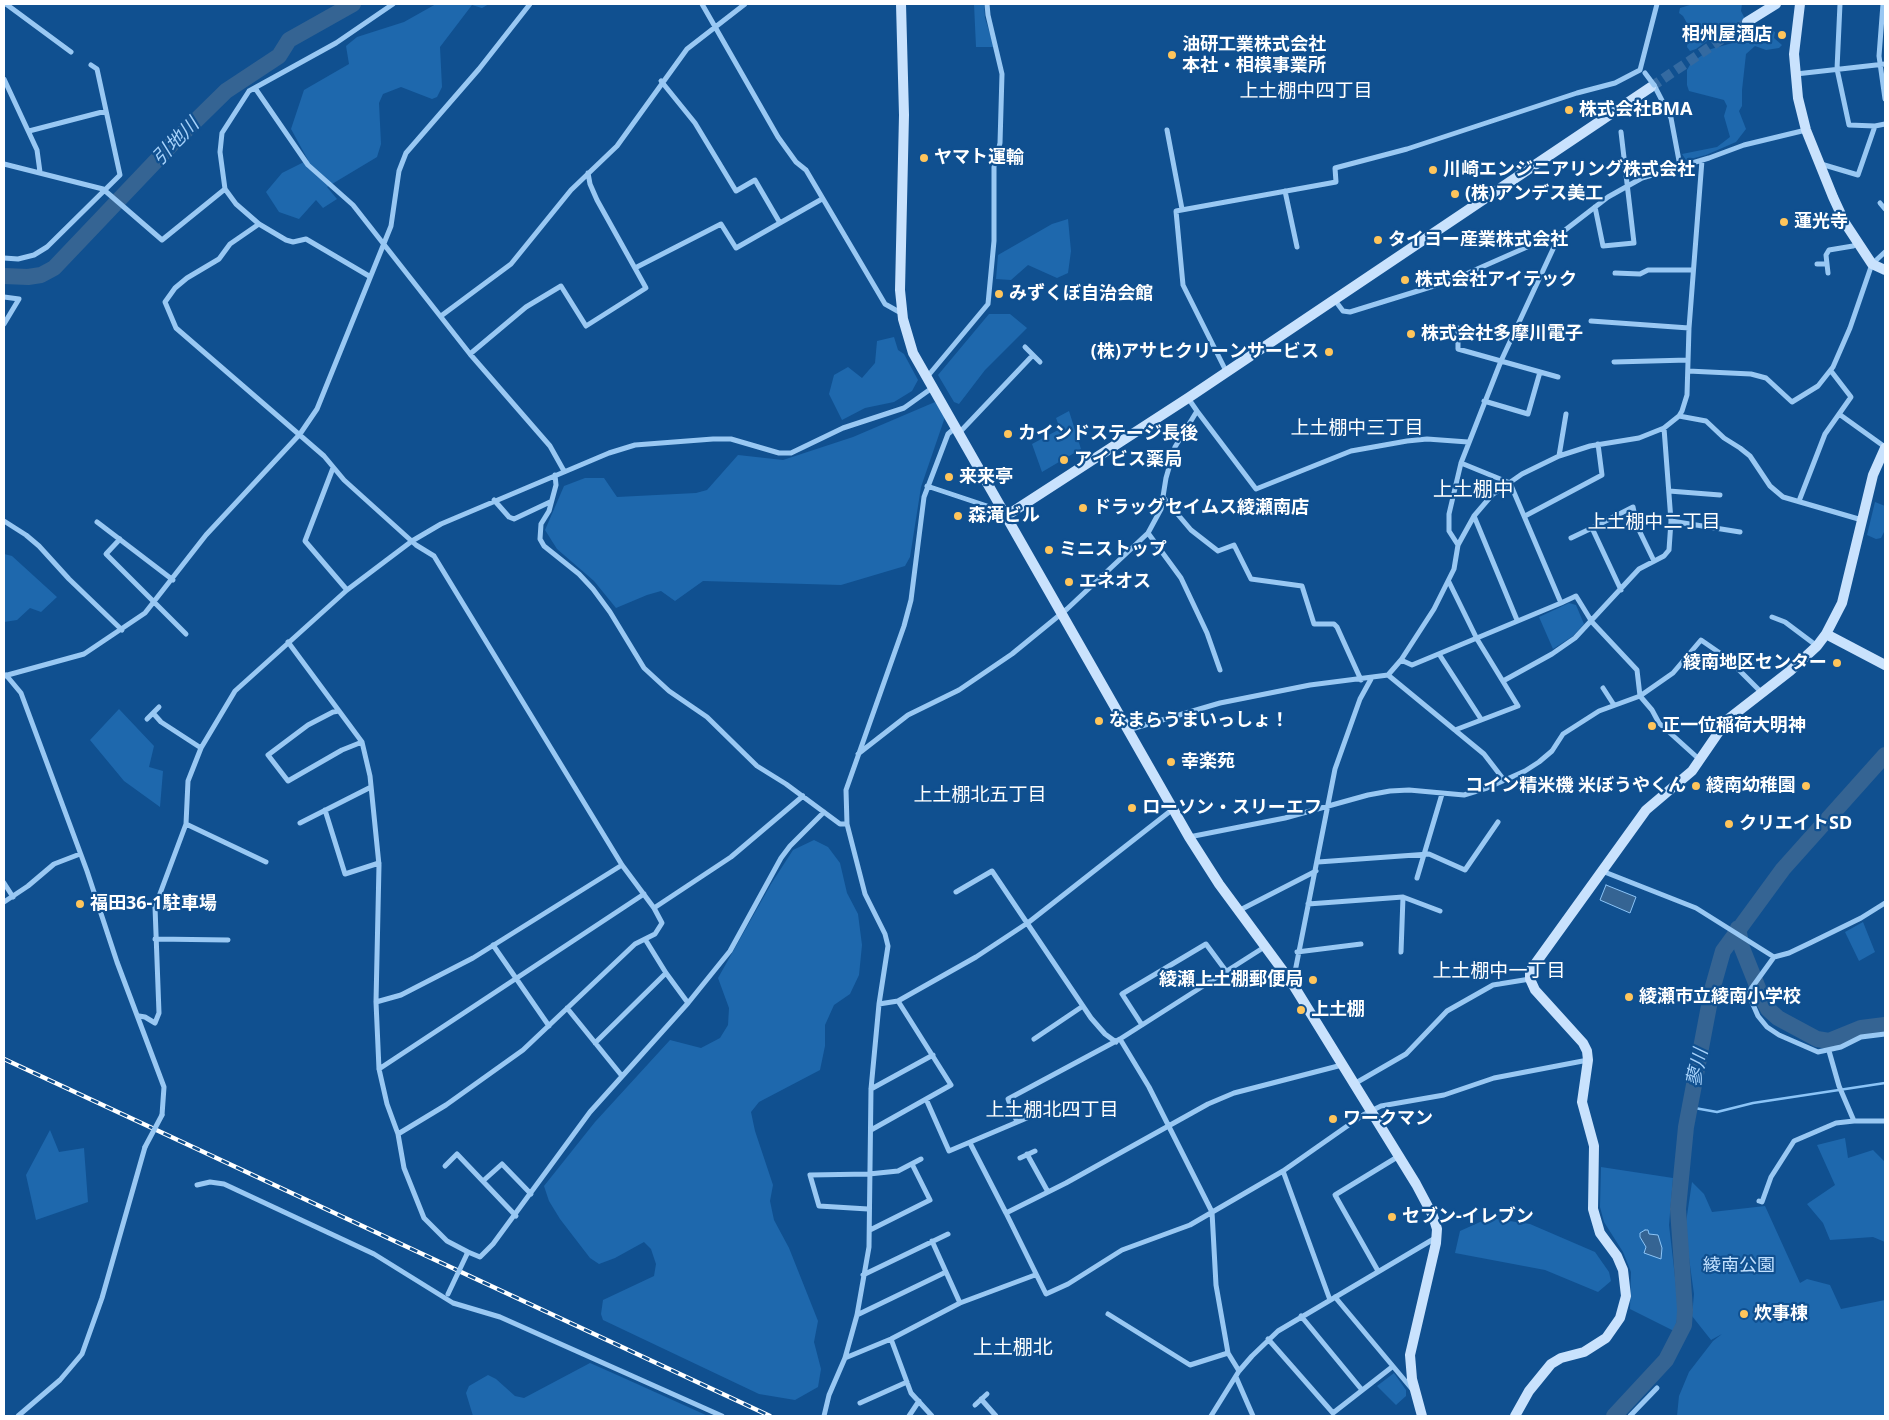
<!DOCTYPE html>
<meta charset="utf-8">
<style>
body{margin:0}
#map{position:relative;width:1889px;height:1420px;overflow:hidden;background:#105090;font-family:"Noto Sans",sans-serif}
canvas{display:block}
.frame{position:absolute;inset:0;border:5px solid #fff;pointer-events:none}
</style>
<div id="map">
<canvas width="1889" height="1420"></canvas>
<div class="frame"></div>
</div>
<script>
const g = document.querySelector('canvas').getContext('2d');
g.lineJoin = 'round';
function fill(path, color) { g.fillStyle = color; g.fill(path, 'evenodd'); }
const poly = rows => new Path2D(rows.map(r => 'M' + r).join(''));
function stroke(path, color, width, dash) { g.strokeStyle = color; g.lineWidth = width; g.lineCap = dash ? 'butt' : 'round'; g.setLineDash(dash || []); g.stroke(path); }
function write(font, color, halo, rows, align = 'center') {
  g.font = font + ' "Noto Sans","Noto Sans JP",sans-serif'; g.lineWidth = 4.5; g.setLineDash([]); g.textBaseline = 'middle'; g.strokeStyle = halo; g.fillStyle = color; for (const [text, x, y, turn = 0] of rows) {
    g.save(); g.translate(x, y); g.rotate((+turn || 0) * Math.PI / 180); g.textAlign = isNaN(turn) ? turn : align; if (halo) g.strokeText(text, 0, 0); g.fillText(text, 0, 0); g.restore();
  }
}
fill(poly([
 [436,4,489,4,482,8,472,5,440,47,442,87,437,97,432,99,401,87,383,94,379,103,381,144,377,157,327,187,337,199,323,208,316,200,299,219,279,212,266,192,282,173,308,160,291,129,304,90,349,64,346,46,357,37,404,22],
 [974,4,984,4,985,18,994,47,976,47],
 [1693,4,1742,4,1741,11,1754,37,1756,37,1757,31,1764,26,1775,32,1774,38,1782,45,1779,48,1766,50,1755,46,1746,54,1742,90,1742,106,1739,111,1746,129,1736,142,1706,155,1686,160,1682,154,1717,147,1730,137,1724,116,1727,106,1724,100,1689,91,1687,85,1687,70,1691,63,1711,49,1736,42,1742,36,1737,25,1730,24,1696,49,1690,51,1687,47,1688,39,1693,34,1683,16,1679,13,1680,8],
 [1068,219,1071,251,1068,273,1057,278,1028,265,1011,280,996,279,998,255,1052,224],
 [989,314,1010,314,1027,328,985,370,959,404,954,402,938,375],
 [894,337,898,350,904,354,918,380,912,391,894,402,865,408,842,420,829,394,834,375,848,367,862,378,875,363,877,341],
 [935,402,945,417,921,487,910,557,905,566,841,585,703,581,675,601,661,591,647,595,616,608,594,581,557,549,545,530,564,486,585,478,604,478,617,497,696,493,707,490,738,455,783,460,853,437],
 [1069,411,1081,449,1042,472,1032,444,1060,429,1056,418],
 [1875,502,1885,506,1885,530,1881,538,1876,539,1867,535],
 [4,554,12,556,57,597,41,612,30,608,17,620,4,622],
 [1569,603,1576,605,1584,624,1573,636,1553,649,1539,617],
 [119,709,154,746,149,767,163,771,160,807,124,781,90,740],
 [814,840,828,847,840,863,847,893,858,914,862,945,859,975,850,994,834,1005,825,1025,825,1046,820,1070,759,1102,751,1112,755,1131,773,1185,770,1201,774,1220,789,1248,818,1321,814,1342,821,1369,818,1387,795,1400,759,1394,603,1320,601,1314,603,1300,654,1276,656,1264,651,1249,644,1242,615,1258,599,1264,590,1258,560,1219,549,1201,544,1186,595,1122,670,1040,701,1048,720,1038,728,1025,729,1008,718,978,771,884,793,850],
 [1863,922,1875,952,1859,961,1845,932],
 [50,1130,59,1152,84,1148,88,1202,36,1220,26,1175],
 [1845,1138,1848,1158,1873,1150,1885,1162,1885,1242,1873,1237,1830,1240,1823,1223,1807,1204,1835,1185,1817,1145],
 [1601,1167,1673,1178,1669,1225,1679,1312,1674,1331,1630,1309,1631,1272,1623,1252,1604,1222,1600,1207],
 [1692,1182,1704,1194,1712,1212,1765,1206,1800,1283,1807,1279,1830,1285,1841,1309,1885,1300,1885,1416,1677,1416,1679,1396,1689,1372,1713,1341,1722,1334,1711,1340,1692,1316,1694,1294,1685,1229],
 [1489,1218,1530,1224,1595,1252,1609,1272,1611,1281,1598,1292,1545,1270,1455,1253,1460,1231],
 [590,1363,626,1379,708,1416,473,1416,466,1393,469,1386,488,1375,496,1379,515,1396,524,1398],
 [1394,1373,1406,1390,1406,1396,1396,1405,1377,1386]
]), '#1e68ad');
const water = poly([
 [1606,885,1636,897,1630,913,1600,900,1606,885],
 [1645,1230,1648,1230,1649,1234,1658,1235,1662,1248,1661,1259,1644,1253,1646,1247,1640,1237,1640,1233,1645,1230]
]);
fill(water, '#356493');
stroke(water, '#8bc4f7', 1);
stroke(poly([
 [1689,1107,1717,1112,1753,1103,1885,1083]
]), '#8bc4f7', 2.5);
stroke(poly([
 [4,276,28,277,41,275,54,268,173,143,226,91,279,56,289,40,353,4],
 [1738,928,1742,948,1762,998,1768,1009,1778,1018,1817,1039,1829,1041,1861,1028,1885,1025],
 [1614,1416,1666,1360,1684,1325,1685,1310,1678,1209,1686,1127,1712,990,1723,951,1783,869,1885,755]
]), '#356493', 16);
stroke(poly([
 [1651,87,1747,22]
]), '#346aa1', 10, [10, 5]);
stroke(poly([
 [6,4,71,52],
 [702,4,778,137,796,162,806,170,885,304,901,313],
 [1840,4,1837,69,1849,125,1875,126],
 [1883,4,1879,56,1885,99],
 [1796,74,1885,64],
 [4,79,37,150,40,172],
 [661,81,695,123,736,191,755,180,780,223],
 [1654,85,1671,118,1680,166],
 [255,88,308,165,353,205,470,354,550,446,564,471],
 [1167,130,1182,209],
 [29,131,106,111],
 [4,164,103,189,162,240,225,189,220,152,222,133,249,91,336,43,393,4],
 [1821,164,1858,175,1875,126,1885,124],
 [225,189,236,204,259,224,286,240,293,242,306,239,369,276],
 [1285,191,1297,247],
 [1880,203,1885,209],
 [1595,207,1603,246,1634,243,1621,132],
 [259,224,230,244,219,259,187,278,175,288,165,302,176,328,324,456,344,480,416,545,434,556,622,865,654,908,662,923,655,934,635,944,523,1050,446,1105,398,1134],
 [4,258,18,259,34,255,47,247,120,175,97,69,91,65],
 [1817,264,1826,264],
 [635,268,721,224,736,248,822,199],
 [1615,273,1640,274,1648,270,1693,270],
 [1828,273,1826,255,1829,250,1853,246,1858,243],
 [4,297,19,299,4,324],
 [1334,299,1343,311,1350,312,1450,281,1552,236,1560,234],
 [441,316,511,264,571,190,617,146,687,49,745,4],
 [1591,321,1689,328],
 [1458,328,1458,349,1558,377],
 [1025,347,1040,362],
 [470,354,526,307,561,286,586,326,646,288,597,200,590,184,588,173],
 [1614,362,1688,360],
 [1226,371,1183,285,1176,211,1336,182,1335,168,1407,149,1577,93,1615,83,1640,70,1657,4],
 [1688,371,1751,374,1766,378,1792,402,1818,386,1833,367,1850,328,1872,264,1885,252],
 [927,377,988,304,994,241,994,167,1000,143,1002,74,988,15,987,4],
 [1484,401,1528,414,1540,372],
 [1197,411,1256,489,1351,451,1407,441,1427,439,1468,442],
 [1839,414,1885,447],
 [1679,416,1706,421,1724,438,1740,448,1750,456,1770,486,1783,497,1862,520],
 [959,433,1033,355],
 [1559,456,1566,414],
 [333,468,305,541,347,590],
 [555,475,556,485,549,511,541,524,540,539,544,546,579,574,593,589,610,612,644,668,669,691,707,717,757,766,786,784,840,824,847,824],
 [927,486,990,507,1001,508],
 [1669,491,1720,495],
 [1163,497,1191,530,1218,551,1234,545,1251,579,1302,586,1314,624,1334,624,1337,627,1361,680],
 [494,500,509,517,514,519,550,502],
 [1799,501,1825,434,1851,397,1831,371],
 [1474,516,1517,620],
 [1525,516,1602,475,1598,444],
 [4,521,26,535,39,546,69,579,122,630],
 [1671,521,1740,532],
 [97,522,173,580],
 [1148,533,1181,578,1207,633,1220,670],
 [1571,538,1592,528],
 [120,539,106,554,186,634],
 [1458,545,1449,531,1449,514,1461,463,1501,361,1560,234,1608,197,1642,178,1709,158,1744,145,1806,130],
 [1449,582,1477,639,1518,706,1455,730],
 [1621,590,1592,528,1633,507,1637,526,1654,561],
 [1561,603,1576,596,1592,622,1637,670,1640,696,1652,710,1659,723,1700,760],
 [1772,617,1785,622,1817,646],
 [288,642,362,742,370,776,379,865,376,1002,379,1069,387,1104,398,1134,404,1168,424,1218,447,1241,468,1252],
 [1439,654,1481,719],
 [1401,660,1412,665,1561,603,1510,483,1461,463],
 [6,675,21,693,87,871,117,962,164,1087,162,1115],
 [1388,675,1484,754,1504,780],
 [4,676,84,654,145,613,206,535,300,434,317,409,391,226,399,171,406,153,479,69,530,4],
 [1503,681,1552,654,1575,638,1639,569,1664,556,1669,550,1671,521,1664,428],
 [1603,688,1614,705],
 [339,711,333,712,308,725,268,755,288,781,342,750,362,742],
 [153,713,161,722,201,748],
 [147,719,159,707],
 [1128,730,1220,703,1310,685,1388,675,1401,660,1434,609,1454,569,1458,545,1474,516,1492,495,1522,474,1559,456,1590,446,1639,438,1664,428,1679,416,1682,411,1687,395,1689,328,1702,160],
 [858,754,908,715,959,690,1012,654,1067,609,1148,533,1161,509,1166,478,1175,447,1197,411,1188,398],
 [325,810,345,874,379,863],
 [300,823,371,787],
 [186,824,266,862],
 [1189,837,1285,818,1368,795,1390,791,1409,790,1464,795,1487,788,1525,771,1539,762,1552,751,1563,734,1599,711,1640,696,1673,673,1701,640,1727,658,1763,694],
 [1318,862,1429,854,1465,870,1498,822],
 [1602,871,1696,908,1774,957],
 [1417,878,1442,794],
 [4,883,13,897],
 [956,892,992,871,1091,1018,1105,1034,1116,1042],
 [4,902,28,886,54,864,80,854],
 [1885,903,1861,918,1810,943,1789,953,1774,957,1748,993,1758,1016,1767,1027,1779,1035,1818,1052,1841,1047,1861,1037,1885,1034],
 [1308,904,1403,897,1440,911],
 [654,908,731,857,803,796],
 [1240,910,1316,871],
 [155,939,228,940],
 [645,939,666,973,688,1003],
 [493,945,549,1026],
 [1297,952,1361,944],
 [1401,952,1403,897],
 [1293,982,1335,769,1360,699,1371,679],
 [376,1002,401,995,473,958,622,865],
 [879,1004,898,1001,976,957,1029,922,1173,809],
 [567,1008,622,1076],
 [139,1016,145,1017,155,1023,159,1013,155,907,186,824,188,781,201,748,235,691,347,590,412,541,441,524,609,453,635,445,713,439,731,439,779,453,791,453,843,428,904,408,932,388],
 [1142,1025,1122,994,1206,944,1226,971],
 [1034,1039,1083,1006],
 [1120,1039,1149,1087,1212,1212,1216,1285,1228,1353,1239,1371],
 [595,1043,666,973],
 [1829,1051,1839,1086,1854,1121],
 [1342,1065,1234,1093,1208,1104,1066,1183,1006,1213,1046,1294,1068,1284,1122,1250,1190,1225,1283,1171,1363,1115,1381,1106,1444,1095,1494,1078,1588,1060],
 [379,1069,644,894],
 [1354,1084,1406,1054,1447,1011,1493,985,1530,979],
 [871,1089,933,1055],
 [926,1099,949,1151,1041,1112],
 [1017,1122,1008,1099,1120,1039,1266,946],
 [871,1130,951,1085,898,1001],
 [970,1143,1006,1213],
 [1027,1154,1048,1192],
 [1020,1158,1035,1151],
 [445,1166,457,1154,516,1216],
 [1283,1171,1330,1300],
 [483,1181,502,1164,531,1194],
 [197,1185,210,1182,224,1184,374,1254,453,1303,500,1317,722,1416],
 [1759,1201,1762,1202,1771,1177,1794,1141,1836,1123,1854,1121,1885,1121],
 [868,1209,819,1206,810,1175,869,1174,898,1171,921,1159],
 [870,1230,930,1200,912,1164],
 [932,1241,960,1303],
 [467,1254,468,1252,480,1257,493,1244,590,1112,688,1003,730,951,781,858,790,846,824,812],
 [1378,1271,1335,1195,1399,1156],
 [863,1275,948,1234],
 [1335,1297,1412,1389],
 [1108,1314,1190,1365,1228,1353],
 [857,1315,946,1272],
 [1301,1316,1362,1390],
 [891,1339,911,1393,932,1416],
 [1268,1339,1333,1413,1392,1367],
 [845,1358,891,1339,960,1303,1035,1275],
 [1236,1377,1253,1416],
 [981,1399,996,1416],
 [860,1403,907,1382],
 [975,1405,987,1394],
 [18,1416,60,1380,82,1354,102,1298,145,1147],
 [824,1416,829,1395,845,1358,857,1315,869,1247,871,1089,879,1004,888,946,885,934,865,894,847,824,846,790,904,626,911,600,924,497,948,434,956,427],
 [909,1416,919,1401],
 [1211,1416,1239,1371,1252,1356,1278,1331,1437,1237],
 [1630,1416,1657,1388]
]), '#99c8f3', 5);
stroke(poly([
 [901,4,904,115,900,290,903,319,913,353,1189,837,1219,884,1292,983,1416,1184,1433,1216,1437,1229,1436,1243,1410,1355,1412,1379,1422,1416],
 [1800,4,1794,54,1798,98,1806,130,1833,197,1845,223,1872,264,1885,270],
 [1747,22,1776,4],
 [1006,516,1188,398,1651,87],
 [1826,634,1885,665],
 [1515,1416,1529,1391,1551,1364,1561,1358,1584,1352,1606,1338,1620,1318,1626,1296,1623,1270,1617,1256,1600,1233,1593,1209,1594,1146,1582,1102,1588,1060,1587,1051,1583,1043,1535,990,1530,979,1530,971,1646,810,1692,771,1727,720,1790,671,1817,646,1826,634,1842,603,1873,475,1885,448]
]), '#c9e2fd', 10);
const rail = poly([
 [4,1059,770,1416]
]);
stroke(rail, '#fff', 4.5);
stroke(rail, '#105090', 2.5, [8]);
stroke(poly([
 [1645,73,1654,85],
 [145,1147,162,1115],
 [448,1294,467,1254]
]), '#99c8f3', 5);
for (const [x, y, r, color] of [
 [1782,35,5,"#ffc55b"],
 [1172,55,5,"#ffc55b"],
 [1569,110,5,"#ffc55b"],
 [924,158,5,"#ffc55b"],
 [1433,170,5,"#ffc55b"],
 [1455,194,5,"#ffc55b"],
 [1784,222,5,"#ffc55b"],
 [1378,240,5,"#ffc55b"],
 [1405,280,5,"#ffc55b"],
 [999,294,5,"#ffc55b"],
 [1411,334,5,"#ffc55b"],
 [1329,352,5,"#ffc55b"],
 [1008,434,5,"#ffc55b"],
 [1064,460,5,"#ffc55b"],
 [949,477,5,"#ffc55b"],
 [1083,508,5,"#ffc55b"],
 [958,516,5,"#ffc55b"],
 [1049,550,5,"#ffc55b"],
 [1069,582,5,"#ffc55b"],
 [1837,663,5,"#ffc55b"],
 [1099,721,5,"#ffc55b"],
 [1652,726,5,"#ffc55b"],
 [1171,762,5,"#ffc55b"],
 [1696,786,5,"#ffc55b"],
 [1806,786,5,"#ffc55b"],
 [1132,808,5,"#ffc55b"],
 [1729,824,5,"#ffc55b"],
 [80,904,5,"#ffc55b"],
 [1313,980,5,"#ffc55b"],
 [1629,997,5,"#ffc55b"],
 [1301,1010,5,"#ffc55b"],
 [1333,1119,5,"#ffc55b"],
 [1392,1217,5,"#ffc55b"],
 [1744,1314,5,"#ffc55b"]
]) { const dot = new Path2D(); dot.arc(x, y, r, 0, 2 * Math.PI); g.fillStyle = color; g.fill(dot); stroke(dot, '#105090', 2); }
write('bold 18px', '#fff', '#105090', [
 ["相州屋酒店",1772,35,"right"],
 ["油研工業株式会社",1182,45],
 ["本社・相模事業所",1182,66],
 ["株式会社BMA",1579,110],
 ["ヤマト運輸",934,158],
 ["川崎エンジニアリング株式会社",1443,170],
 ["(株)アンデス美工",1465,194],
 ["蓮光寺",1794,222],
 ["タイヨー産業株式会社",1388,240],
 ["株式会社アイテック",1415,280],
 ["みずくぼ自治会館",1009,294],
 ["株式会社多摩川電子",1421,334],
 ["(株)アサヒクリーンサービス",1319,352,"right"],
 ["カインドステージ長後",1018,434],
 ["アイビス薬局",1074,460],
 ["来来亭",959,477],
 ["ドラッグセイムス綾瀬南店",1093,508],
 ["森滝ビル",968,516],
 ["ミニストップ",1059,550],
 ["エネオス",1079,582],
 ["綾南地区センター",1827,663,"right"],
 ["なまらうまいっしょ！",1109,721],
 ["正一位稲荷大明神",1662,726],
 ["幸楽苑",1181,762],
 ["コイン精米機 米ぼうやくん",1686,786,"right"],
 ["綾南幼稚園",1796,786,"right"],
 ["ローソン・スリーエフ",1142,808],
 ["クリエイトSD",1739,824],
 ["福田36-1駐車場",90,904],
 ["綾瀬上土棚郵便局",1303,980,"right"],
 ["綾瀬市立綾南小学校",1639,997],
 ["上土棚",1311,1010],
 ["ワークマン",1343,1119],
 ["セブン-イレブン",1402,1217],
 ["炊事棟",1754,1314]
], 'left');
write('18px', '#c1e0fe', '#105090', [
 ["綾南公園",1739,1266]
]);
write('19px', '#fff', '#105090', [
 ["上土棚中四丁目",1306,92],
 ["上土棚中三丁目",1357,429],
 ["上土棚中二丁目",1654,523],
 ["上土棚北五丁目",980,796],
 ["上土棚中一丁目",1499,972],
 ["上土棚北四丁目",1052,1111]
]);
write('italic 19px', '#a5d1fa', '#105090', [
 ["引地川",176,142,-46],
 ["蓼川",1698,1068,-78]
]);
write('20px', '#fff', '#105090', [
 ["上土棚中",1473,490],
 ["上土棚北",1013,1348]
]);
</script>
